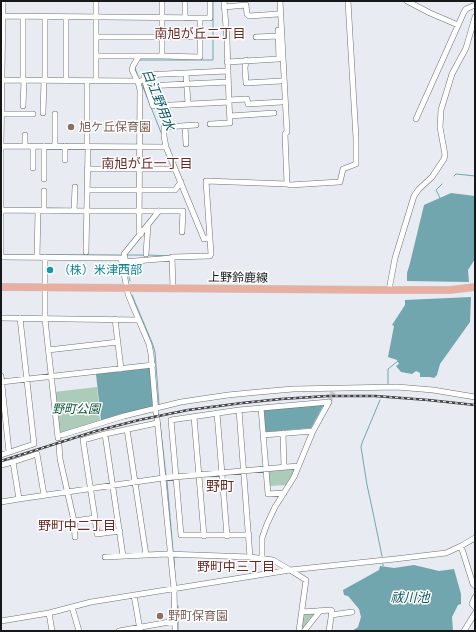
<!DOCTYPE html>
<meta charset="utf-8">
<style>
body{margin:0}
#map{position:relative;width:476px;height:632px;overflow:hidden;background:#e8ebf1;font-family:"Roboto Serif",serif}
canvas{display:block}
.frame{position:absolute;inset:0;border:2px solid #161719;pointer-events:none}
</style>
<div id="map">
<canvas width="476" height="632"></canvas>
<div class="frame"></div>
</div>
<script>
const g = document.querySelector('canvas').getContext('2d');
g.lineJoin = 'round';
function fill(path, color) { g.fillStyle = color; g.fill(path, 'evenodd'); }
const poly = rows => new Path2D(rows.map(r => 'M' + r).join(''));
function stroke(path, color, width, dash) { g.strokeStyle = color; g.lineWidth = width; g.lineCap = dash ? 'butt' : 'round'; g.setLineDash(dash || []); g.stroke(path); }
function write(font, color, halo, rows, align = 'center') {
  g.font = font + ' "Roboto Serif","Noto Sans JP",serif'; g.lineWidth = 3; g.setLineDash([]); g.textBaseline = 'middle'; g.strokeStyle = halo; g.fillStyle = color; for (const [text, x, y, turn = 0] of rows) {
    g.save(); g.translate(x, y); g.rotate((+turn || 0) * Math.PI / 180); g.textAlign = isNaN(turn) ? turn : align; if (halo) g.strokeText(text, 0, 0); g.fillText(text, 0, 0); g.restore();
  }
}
fill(poly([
 [97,387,100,421,60,434,54,392],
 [293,468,295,470,286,485,269,486,269,471],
 [316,612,302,631,300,631,303,614]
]), '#accbb8');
fill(poly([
 [451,193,475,196,475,259,468,270,469,282,407,281,407,273,410,263,424,205],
 [471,297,470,322,440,364,437,375,434,378,430,377,420,377,420,373,416,371,412,374,401,372,396,366,399,364,397,360,388,357,394,326,392,325,405,305,405,300],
 [149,368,150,369,153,407,101,421,96,374],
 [324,404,311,428,265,432,264,410],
 [414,565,439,571,454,569,461,594,461,604,458,605,452,617,453,631,352,631,358,627,361,617,359,609,348,596,344,595,343,590,379,570,380,566,394,568]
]), '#71a6ae');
stroke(poly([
 [140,60,213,60,213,1],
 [136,66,135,68,139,79],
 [141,82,162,135],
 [454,176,456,174,475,176],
 [440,198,436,190,442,184],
 [4,255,34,255],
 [40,255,122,255],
 [127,255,143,255],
 [149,255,168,256],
 [126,265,130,281],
 [132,295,153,345,155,352,159,404],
 [388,384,388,369,398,361],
 [380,400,362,443,361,447,367,485,371,503,382,556],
 [160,423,166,476],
 [167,481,173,551],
 [174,556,175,579],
 [383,564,383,566],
 [178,606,178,631]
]), '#71a6ae', 1);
stroke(poly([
 [329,402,333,392]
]), '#c8cbd1', 5, [5, 2.5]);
const minor = poly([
 [162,1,162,56],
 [280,1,287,132,285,134,287,184],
 [407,1,430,13,458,25],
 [224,7,246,5,247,14,249,16,278,14],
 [1,16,210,18,210,1],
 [185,18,185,1],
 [96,37,200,37],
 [256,37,278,36],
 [96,56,162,56,200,57,200,18],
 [139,56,133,66,132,70,138,82,140,90,139,232,141,234],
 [246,60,245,68,246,83,281,81],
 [227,62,279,59,278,30],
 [186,73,188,104],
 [144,79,153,106,229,102,227,40,224,1],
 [1,80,137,81],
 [23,80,23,16],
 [45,80,45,17],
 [66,80,66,17],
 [96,81,96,1],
 [141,81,144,79,144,75,227,71],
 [146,86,228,82],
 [229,100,247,99,248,104,282,102],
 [23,106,24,80],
 [43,113,44,80],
 [2,114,33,114],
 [230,116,274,113],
 [416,119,464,12,466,9,475,5],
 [210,124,230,123,229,102],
 [196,125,164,127,164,136,166,147,204,239,210,237],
 [185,126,186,144],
 [1,146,166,147],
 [25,146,25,135],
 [33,146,33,168],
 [55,146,55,114],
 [87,147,87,81],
 [65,160,65,146],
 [87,169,175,169],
 [44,179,44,146],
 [87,190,175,190,181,182],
 [1,210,87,211],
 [44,211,44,191],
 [74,211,75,187],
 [87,211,183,211,182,232],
 [86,252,88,147],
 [146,254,148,225],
 [1,257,121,258,128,294,132,304,149,344,151,354,156,413],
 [1,257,1,146,3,1],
 [37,257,38,211],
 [45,257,45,319,58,438],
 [123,262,172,258],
 [126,262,124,254,159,211],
 [173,288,172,257,210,256,211,254,206,181,287,184,290,185,339,182,340,182,343,169,356,164,356,138,348,1],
 [389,290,395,258,414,196,419,189,432,177,444,159,445,155,440,127,441,110,452,74,466,48,475,17],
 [1,318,138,320],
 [115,319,121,369],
 [48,350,118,342],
 [1,376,9,452],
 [1,382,153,365],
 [261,408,268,494,284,493],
 [239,410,250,557],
 [217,413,227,536],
 [194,417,204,536],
 [157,418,174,589,175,631],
 [127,429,146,555],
 [283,433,284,467],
 [105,434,157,423],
 [62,435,124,416,181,402,228,395,259,392,293,389,397,387,433,390,475,397],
 [263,435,313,431],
 [59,445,60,459,74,521,95,518,83,440,105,434,123,556],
 [1,455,34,444,20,318],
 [1,465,13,462],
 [44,495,37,454,13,462,19,499,163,478,298,466],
 [1,502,19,499],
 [95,518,97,534,120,531],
 [74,521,75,537],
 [249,535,181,535,171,420,239,410,329,402],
 [461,546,473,584,475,586],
 [105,557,167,554,250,557,273,560,290,570,306,580,299,631],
 [262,558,262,538,267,524,275,507,294,477,313,431,329,402],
 [134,595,140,630],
 [475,597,472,604,475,607],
 [72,607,79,631],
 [302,612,331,610,332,611,329,631],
 [49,613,52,631],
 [331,615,352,612],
 [1,621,49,613,91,602,290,570,395,559,446,553,461,546,475,538],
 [119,631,175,621],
 [304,631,320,611],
 [464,631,475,613]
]);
const major = poly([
 [1,287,389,290,450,290,475,287]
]);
stroke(minor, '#6d7075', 6);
stroke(major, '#c7c7c8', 8);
stroke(minor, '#fff', 5);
stroke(major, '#e8afa0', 7);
const rail = poly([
 [1,461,96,431,139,420,188,410,242,403,281,399,328,396,375,396,428,400,475,405]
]);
stroke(rail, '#414245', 2.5);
stroke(rail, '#fff', 1, [3]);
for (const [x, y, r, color] of [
 [71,127,4,"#8d6e63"],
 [50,270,4,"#0f9aa8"],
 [160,616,4,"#8d6e63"]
]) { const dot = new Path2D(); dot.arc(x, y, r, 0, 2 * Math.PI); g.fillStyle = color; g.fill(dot); stroke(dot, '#fff', 1.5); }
write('12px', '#785e54', '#fff', [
 ["旭ケ丘保育園",79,127],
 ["野町保育園",168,616]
], 'left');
write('12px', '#0d838f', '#fff', [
 ["（株）米津西部",58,270]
], 'left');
write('12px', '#161719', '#fff', [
 ["上野鈴鹿線",238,278,1]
]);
write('italic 12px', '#085231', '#fff', [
 ["野町公園",76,409]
]);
write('13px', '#6e2824', '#fff', [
 ["南旭が丘二丁目",200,34],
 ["南旭が丘一丁目",147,164],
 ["野町中二丁目",77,526],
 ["野町中三丁目",236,567]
]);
write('italic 13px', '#095761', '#fff', [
 ["白江野用水",158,100,68],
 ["祓川池",410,598]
]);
write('14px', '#6e2824', '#fff', [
 ["野町",220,487]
]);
</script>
